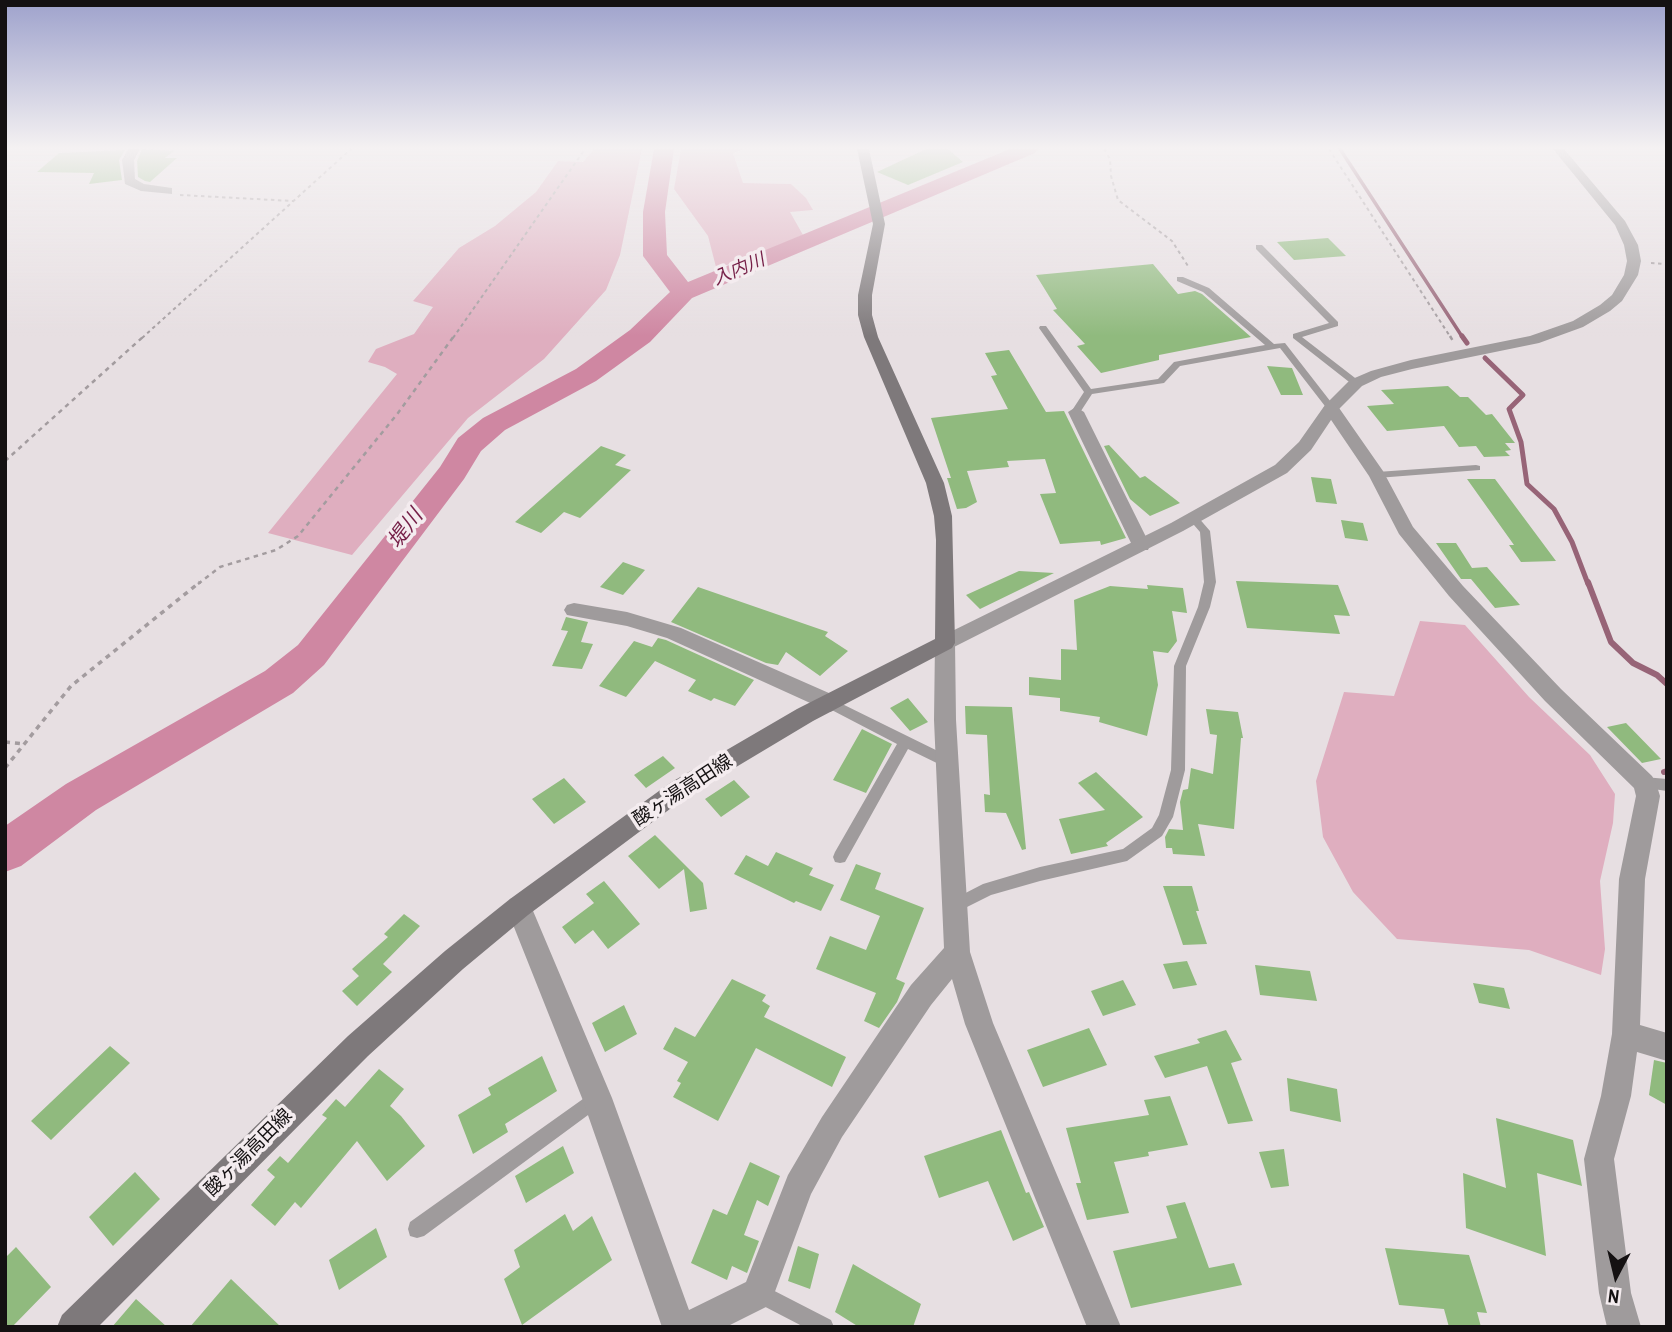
<!DOCTYPE html>
<meta charset="utf-8">
<style>
body{margin:0}
#map{position:relative;width:1672px;height:1332px;overflow:hidden;background:#e7dfe2;font-family:"Archivo Narrow",sans-serif}
canvas{display:block}
.frame{position:absolute;inset:0;border:7px solid #141112;pointer-events:none}
.north{position:absolute;left:1581px;top:1241px;width:70px;height:70px;-webkit-text-stroke:5px #f4ecef;paint-order:stroke;rotate:187deg;font-size:19px;font-weight:700;line-height:28px;text-align:center;color:#141112}
.north::after{content:'';display:block;margin:auto;width:24px;height:32px;background:#141112;clip-path:polygon(50% 0,100% 100%,50% 72%,0 100%)}
</style>
<div id="map">
<canvas width="1672" height="1332"></canvas>
<div class="frame"></div>
<div class="north">N</div>
</div>
<script>
const g = document.querySelector('canvas').getContext('2d');
g.lineJoin = 'round';
function fill(path, color) { g.fillStyle = color; g.fill(path, 'evenodd'); }
const poly = rows => new Path2D(rows.map(r => 'M' + r).join(''));
function stroke(path, color, width, dash) { g.strokeStyle = color; g.lineWidth = width; g.lineCap = dash ? 'butt' : 'round'; g.setLineDash(dash || []); g.stroke(path); }
function write(font, color, halo, rows, align = 'center') {
  g.font = font + ' "Archivo Narrow","Noto Sans JP",sans-serif'; g.lineWidth = 7; g.setLineDash([]); g.textBaseline = 'middle'; g.strokeStyle = halo; g.fillStyle = color; for (const [text, x, y, turn = 0] of rows) {
    g.save(); g.translate(x, y); g.rotate((+turn || 0) * Math.PI / 180); g.textAlign = isNaN(turn) ? turn : align; if (halo) g.strokeText(text, 0, 0); g.fillText(text, 0, 0); g.restore();
  }
}
fill(poly([
 [594,149,642,149,620,255,606,290,544,359,468,418,352,555,268,533,397,374,385,367,368,362,376,349,414,334,433,307,413,301,459,248,495,226,536,192,558,161,583,162],
 [681,149,744,149,733,153,743,183,791,184,806,198,813,210,790,212,803,235,737,263,716,267,708,236,674,189],
 [1420,621,1465,625,1529,697,1590,755,1615,794,1613,823,1600,881,1605,949,1601,975,1529,950,1397,939,1353,892,1323,837,1316,781,1344,692,1394,696]
]), '#dfaebf');
stroke(poly([
 [1340,149,1463,338]
]), '#976477', 3.5);
stroke(poly([
 [1462,336,1467,343],
 [1485,358,1523,395,1509,409,1521,442,1527,484,1554,509,1572,542,1588,584]
]), '#976477', 5);
stroke(poly([
 [1588,582,1611,642,1633,663,1657,675,1667,684],
 [1664,772,1667,771]
]), '#976477', 6);
fill(poly([
 [654,149,674,149,665,212,667,255,688,282,1010,149,1038,149,1035,153,692,298,650,342,596,381,505,430,481,451,464,479,324,665,293,693,96,810,21,866,5,872,5,826,66,784,265,671,298,645,440,467,458,438,483,418,576,369,630,330,670,292,643,256,643,212,654,149]
]), '#cf87a2');
fill(poly([
 [142,149,174,151,165,158,177,158,150,182,145,181,138,177,137,161],
 [926,149,948,149,963,162,908,185,877,172],
 [125,150,119,160,122,180,89,184,94,173,37,172,59,153],
 [1328,238,1346,256,1294,260,1277,242],
 [1153,264,1178,294,1195,291,1202,294,1251,337,1159,355,1159,360,1101,373,1077,346,1085,344,1053,310,1057,309,1036,275],
 [1009,350,1046,412,1064,411,1126,538,1101,545,1100,541,1060,544,1040,494,1056,493,1045,459,1007,461,1009,467,967,471,977,502,966,508,957,509,947,478,951,478,931,418,1008,409,991,376,997,375,985,353],
 [1267,366,1292,368,1303,395,1281,395],
 [1448,386,1460,397,1468,397,1486,415,1492,414,1515,443,1505,443,1511,450,1505,451,1510,456,1484,457,1476,446,1459,447,1444,426,1387,431,1367,406,1394,404,1381,390],
 [1109,445,1140,478,1145,476,1180,503,1150,516,1130,499,1104,446],
 [601,446,626,455,615,465,631,470,580,518,564,512,541,533,515,522],
 [1311,477,1331,479,1337,504,1316,502],
 [1467,479,1495,479,1556,561,1521,562,1509,545,1514,545],
 [1341,520,1363,523,1368,541,1345,538],
 [1436,543,1456,543,1472,568,1487,567,1520,605,1495,608,1471,579,1461,579],
 [623,562,645,570,623,595,600,587],
 [1019,571,1054,573,980,609,966,595],
 [1236,581,1338,585,1350,616,1334,615,1340,634,1247,628],
 [1147,585,1183,588,1187,613,1172,611,1177,641,1168,653,1153,651,1158,685,1147,736,1099,722,1100,717,1060,711,1060,698,1029,695,1029,677,1061,680,1061,649,1077,650,1074,600,1110,586,1148,589],
 [698,587,828,632,825,636,848,651,820,676,786,652,778,665,766,663,671,622],
 [566,617,588,622,581,642,593,644,582,669,552,666,568,631,561,630],
 [658,638,666,640,754,680,735,706,714,698,711,701,688,691,696,680,655,661,626,697,599,686,634,641,652,647],
 [908,698,928,722,910,731,890,708],
 [965,706,1012,707,1026,849,1022,850,1006,813,985,812,984,794,990,795,987,735,966,734],
 [1206,709,1238,712,1243,738,1241,738,1234,829,1198,824,1205,856,1173,854,1172,848,1166,848,1165,837,1169,829,1183,830,1180,802,1183,790,1188,789,1191,768,1213,774,1217,735,1210,734],
 [1626,723,1661,759,1642,763,1607,727],
 [862,729,892,744,866,793,833,780],
 [663,756,675,768,646,788,634,775],
 [1096,772,1143,817,1106,843,1108,846,1071,854,1059,819,1105,810,1078,783],
 [564,778,586,802,554,824,532,799],
 [734,780,750,797,721,817,705,799],
 [655,835,703,883,707,909,690,912,684,869,659,889,628,856],
 [776,852,813,868,809,875,834,885,821,911,796,901,794,903,734,874,746,855,768,866],
 [856,864,881,873,875,889,924,908,896,979,905,983,897,1002,879,1028,864,1021,876,993,816,969,830,936,866,950,880,916,840,900],
 [604,881,640,924,608,949,593,930,575,944,562,927,594,903,586,894],
 [1163,886,1192,886,1199,911,1196,911,1207,944,1183,945],
 [404,914,420,926,383,964,392,972,357,1006,342,991,359,976,352,969,388,937,384,934],
 [1187,961,1197,985,1173,989,1163,964],
 [1255,965,1310,971,1317,1001,1260,995],
 [732,979,766,995,762,1001,770,1006,764,1017,846,1057,832,1087,756,1048,718,1121,673,1097,681,1083,677,1081,688,1062,663,1049,675,1027,695,1037],
 [1123,980,1136,1005,1103,1016,1091,991],
 [1473,983,1504,988,1510,1009,1479,1003],
 [624,1005,637,1034,605,1052,592,1023],
 [1089,1028,1107,1065,1043,1087,1027,1050],
 [1226,1030,1242,1060,1231,1063,1253,1121,1228,1124,1207,1066,1165,1078,1154,1056,1200,1043,1197,1039],
 [110,1046,130,1063,51,1140,31,1121],
 [542,1056,557,1091,505,1124,508,1132,473,1154,458,1115,491,1095,488,1088],
 [1654,1060,1667,1063,1667,1105,1649,1095],
 [379,1069,404,1089,390,1106,401,1116,425,1146,387,1181,357,1141,301,1208,295,1202,275,1226,251,1205,275,1177,267,1170,280,1156,288,1163,327,1118,322,1115,336,1099,345,1107],
 [1287,1078,1337,1089,1341,1122,1290,1111],
 [1170,1096,1188,1145,1148,1152,1149,1156,1114,1162,1129,1213,1087,1220,1076,1183,1081,1183,1066,1128,1149,1115,1144,1100],
 [1496,1118,1573,1140,1582,1186,1537,1173,1546,1256,1466,1228,1463,1173,1506,1188],
 [1001,1130,1026,1193,1029,1192,1044,1227,1013,1241,988,1181,939,1198,924,1156],
 [563,1146,574,1173,526,1203,515,1176],
 [1284,1149,1289,1186,1271,1188,1259,1152],
 [750,1162,780,1176,768,1206,757,1200,744,1235,759,1241,747,1273,732,1266,727,1280,691,1263,713,1209,727,1215],
 [135,1172,160,1199,113,1246,89,1217],
 [1185,1202,1209,1268,1234,1263,1242,1285,1131,1308,1113,1251,1177,1238,1166,1206],
 [565,1214,573,1231,592,1216,612,1260,522,1325,504,1279,520,1267,514,1250],
 [376,1228,387,1257,339,1290,329,1260],
 [798,1246,819,1254,810,1289,788,1281],
 [16,1247,51,1287,12,1327,5,1327,5,1258],
 [1385,1248,1469,1255,1487,1313,1477,1312,1481,1327,1449,1327,1444,1309,1399,1305],
 [853,1264,921,1304,913,1327,859,1327,835,1312],
 [231,1279,281,1327,190,1327],
 [136,1299,167,1327,112,1327]
]), '#90ba7e');
stroke(poly([
 [1104,149,1110,159,1111,176,1118,200,1172,241,1188,266],
 [1329,149,1451,338],
 [180,195,293,201],
 [1651,263,1667,264],
 [142,338,351,149],
 [453,338,585,149]
]), '#a39c9f', 2, [3.5, 3.5]);
stroke(poly([
 [1450,336,1453,341],
 [5,461,144,336],
 [198,584,220,567,276,550,298,536,398,413,454,336]
]), '#a39c9f', 2.5, [4.5, 4.5]);
stroke(poly([
 [5,742,24,744],
 [5,768,71,686,200,582]
]), '#a39c9f', 3.5, [5, 5]);
fill(poly([
 [1256,245,1262,245,1338,322,1338,326,1302,337,1359,381,1359,385,1353,385,1293,338,1293,334,1329,323,1256,249,1256,245],
 [1177,277,1183,277,1209,288,1274,344,1285,343,1334,406,1334,410,1328,410,1280,348,1180,366,1164,383,1092,394,1079,414,1073,414,1071,412,1084,392,1039,328,1040,326,1046,326,1091,389,1158,379,1174,362,1265,345,1203,292,1177,281,1177,277],
 [1476,465,1480,466,1480,470,1377,478,1372,475,1377,472,1476,465],
 [1193,514,1197,516,1210,531,1216,582,1210,607,1186,666,1185,770,1173,817,1162,836,1127,861,1040,881,991,895,955,913,950,911,948,906,950,901,983,884,1040,867,1123,849,1152,828,1159,815,1171,770,1174,666,1198,607,1204,582,1200,532,1188,518,1193,514],
 [830,698,952,758,954,762,952,766,947,768,908,749,845,862,840,863,835,862,833,857,835,852,897,744,826,707,824,703,826,699,830,698],
 [1644,777,1667,779,1667,791,1639,787,1637,783,1639,779,1644,777],
 [597,1089,603,1092,606,1098,603,1104,424,1236,417,1238,410,1236,408,1229,410,1222,597,1089],
 [759,1283,831,1320,834,1327,804,1327,752,1300,749,1293,752,1286,759,1283]
]), '#9f9b9c');
fill(poly([
 [128,149,140,149,134,160,135,179,144,184,172,188,172,194,141,191,125,184,122,160,128,149],
 [1331,403,1337,405,1383,471,1413,527,1463,586,1561,689,1652,776,1656,783,1660,796,1645,879,1640,1025,1667,1033,1667,1061,1637,1052,1631,1096,1614,1159,1631,1293,1641,1327,1607,1327,1599,1293,1584,1159,1601,1096,1612,1034,1619,879,1636,796,1634,788,1545,701,1449,596,1399,534,1369,476,1323,408,1331,403],
 [1076,407,1084,412,1150,545,1148,550,1134,550,1132,545,1068,412,1076,407],
 [574,603,627,612,681,628,838,697,841,703,838,709,830,712,667,638,627,626,567,615,564,610,567,605,574,603],
 [945,635,952,638,955,643,956,720,970,952,993,1023,1121,1327,1087,1327,965,1024,952,979,931,1005,842,1137,811,1194,770,1305,726,1327,662,1327,582,1098,506,907,510,899,519,895,528,899,612,1098,689,1310,746,1282,788,1175,822,1117,911,985,944,948,934,720,935,643,938,638,945,635]
]), '#9f9b9c');
fill(poly([
 [1553,149,1564,149,1625,221,1638,245,1641,261,1638,275,1622,301,1610,311,1583,327,1539,343,1412,369,1381,377,1362,386,1337,411,1311,450,1287,473,1183,531,952,648,945,651,938,648,935,643,938,638,1171,523,1275,465,1299,442,1325,405,1350,380,1371,371,1411,360,1530,336,1573,321,1600,305,1612,295,1624,275,1627,261,1624,245,1615,225,1553,149]
]), '#9f9b9c');
fill(poly([
 [857,149,869,149,885,224,872,295,872,315,878,337,944,483,952,516,955,643,952,648,813,721,686,797,528,915,463,969,368,1056,98,1327,57,1327,62,1315,348,1036,445,951,510,899,670,783,797,709,935,639,936,540,934,516,926,483,864,337,858,315,858,295,873,224,857,149]
]), '#7e797b');
const sky = g.createLinearGradient(0, 0, 0, 336);
sky.addColorStop(0, '#9ea2cc');
sky.addColorStop(0.44, '#f4f1f2');
sky.addColorStop(1, '#f4f1f200');
g.fillStyle = sky;
g.fillRect(0, 0, 1672, 336);
write('italic 18px', '#751f47', '#f4ecef', [
 ["入内川",739,270,-23]
]);
write('19px', '#141112', '#f4ecef', [
 ["酸ヶ湯高田線",683,791,-33],
 ["酸ヶ湯高田線",249,1153,-45]
]);
write('italic 21px', '#751f47', '#f4ecef', [
 ["堤川",406,529,-53]
]);
</script>
